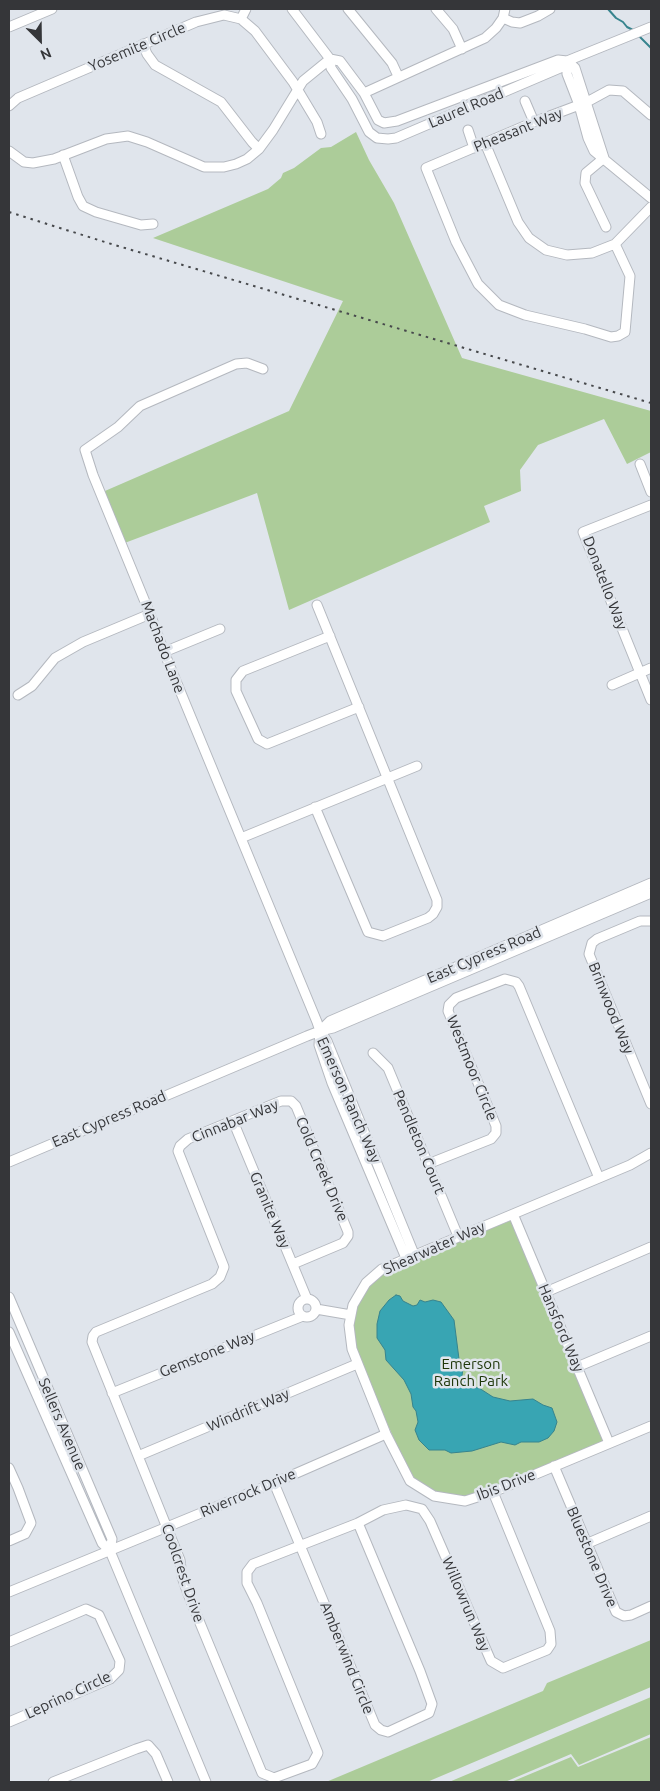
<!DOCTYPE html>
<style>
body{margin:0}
#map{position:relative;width:660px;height:1791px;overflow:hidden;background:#e0e5ec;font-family:Ubuntu,sans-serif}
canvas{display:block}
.frame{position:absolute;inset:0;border:10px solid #353639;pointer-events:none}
.north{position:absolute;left:15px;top:15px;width:50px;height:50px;-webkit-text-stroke:4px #e0e5ec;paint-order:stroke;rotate:157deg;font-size:14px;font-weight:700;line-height:20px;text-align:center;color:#353639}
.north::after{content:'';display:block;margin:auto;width:18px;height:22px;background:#353639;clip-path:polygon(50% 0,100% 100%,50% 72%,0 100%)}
</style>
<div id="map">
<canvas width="660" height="1791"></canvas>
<div class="frame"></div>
<div class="north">N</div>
</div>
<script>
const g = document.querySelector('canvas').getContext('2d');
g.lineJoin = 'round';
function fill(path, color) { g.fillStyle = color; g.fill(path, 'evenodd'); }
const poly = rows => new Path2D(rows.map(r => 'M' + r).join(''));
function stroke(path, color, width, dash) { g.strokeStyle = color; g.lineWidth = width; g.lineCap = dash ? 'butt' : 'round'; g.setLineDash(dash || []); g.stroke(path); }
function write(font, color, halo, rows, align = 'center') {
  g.font = font + ' Ubuntu,sans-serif'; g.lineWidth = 5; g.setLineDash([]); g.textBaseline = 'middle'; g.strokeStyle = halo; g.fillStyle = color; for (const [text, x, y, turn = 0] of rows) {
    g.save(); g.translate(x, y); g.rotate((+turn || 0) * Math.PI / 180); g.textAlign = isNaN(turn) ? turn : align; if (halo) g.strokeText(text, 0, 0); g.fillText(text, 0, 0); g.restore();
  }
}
fill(poly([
 [356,132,369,160,394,203,462,358,651,411,651,452,627,464,604,419,538,445,520,470,521,491,484,506,490,522,289,610,257,493,122,544,98,494,289,411,343,301,153,238,268,189,281,178,283,173,294,168,321,148,331,147],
 [512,1220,604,1438,599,1446,522,1477,463,1498,435,1492,414,1478,404,1461,386,1421,361,1363,354,1338,354,1311,367,1287,389,1269],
 [651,1640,651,1687,427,1782,326,1782,543,1691,547,1683],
 [651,1697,651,1734,579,1765,571,1754,505,1782,449,1782],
 [651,1737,651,1782,511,1782,571,1757,578,1767]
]), '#accc99');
const water = poly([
 [396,1295,400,1296,403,1301,413,1306,417,1305,420,1300,425,1302,433,1300,441,1302,454,1320,459,1359,463,1368,462,1376,471,1387,479,1388,493,1397,510,1401,533,1399,543,1405,552,1408,557,1422,554,1431,548,1438,539,1442,521,1442,515,1445,501,1442,472,1451,451,1453,445,1450,429,1450,419,1440,415,1430,418,1422,416,1411,413,1407,411,1394,404,1380,386,1360,385,1350,377,1338,377,1324,380,1311,389,1300,396,1295]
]);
fill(water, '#38a5b3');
stroke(water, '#37848e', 1);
stroke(poly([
 [608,9,616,18,623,22,627,27,633,30],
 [638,35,651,48]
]), '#37848e', 2);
const minor = poly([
 [292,9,330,59,331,68,352,99,369,132,377,138,388,139,396,138,560,68,567,61,651,27],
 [348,9,392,63,398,76],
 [436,9,453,29,462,49],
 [503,18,512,22,520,23,538,16,550,9],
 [241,19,246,9],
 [9,27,52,9],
 [143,44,147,54,155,65,221,102,252,142,259,149],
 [330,59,340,61,364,93,378,120,384,123,397,121,558,60,567,61],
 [567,61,567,74,579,105,588,138,594,151,651,198],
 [567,61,575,68,604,158],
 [364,93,485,38,496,28,503,18,505,9],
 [525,101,534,122],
 [9,106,18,98,196,22,224,15,241,19,255,31,293,82,317,122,321,134],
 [468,130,474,148],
 [485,143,518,222,529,238,546,250,567,255,592,253,615,244,651,207],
 [9,151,24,162,33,163,54,159,106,139,128,136,147,142,204,167,224,167,236,164,247,159,259,149,273,130,303,81,330,59],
 [63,155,78,197,83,206,96,212,141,225,153,224],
 [604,158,586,173,585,183,606,227],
 [615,244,630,276,625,332,618,336,611,337,585,329,525,315,499,305,478,284,456,242,426,168,534,122,587,102,609,90,623,91,651,115],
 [263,369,247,363,236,364,140,406,118,427,85,450,93,475,150,614,164,652,317,1022,320,1031,319,1045,332,1083,406,1258],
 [640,464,651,492],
 [651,505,583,532,651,700],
 [330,636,243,671,236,680,236,691,258,739,267,744,359,707],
 [164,652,220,629],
 [612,685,651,668],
 [18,695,32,686,55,658,83,642,150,614],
 [315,807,368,932,383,936,428,918,433,914,437,907,437,900,317,605],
 [241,838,417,766],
 [651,921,640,921,597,939,592,943,589,954,651,1104],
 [320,1031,330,1021,651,883],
 [320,1031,327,1041,414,1254],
 [373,1053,388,1068,458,1236],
 [233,1121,307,1299],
 [651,1153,630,1165,382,1269,366,1283,353,1305,349,1325,352,1349,386,1434,410,1481,434,1496,465,1501,493,1492,651,1426],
 [9,1162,307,1036,320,1031,333,1028,651,893],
 [428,1164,491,1139,496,1133,496,1126,448,1011,449,1005,456,998,505,979,516,982,519,986,599,1178],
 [513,1214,609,1443],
 [293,1264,343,1243,348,1236,348,1232,296,1106,291,1101,281,1101,188,1139,180,1146,178,1151,224,1267,220,1277,212,1284,96,1332,93,1336,92,1342,180,1560,182,1577,188,1594,262,1773,274,1778,312,1764,318,1753,257,1603,247,1583,247,1572,253,1564,358,1523,383,1510,406,1505,422,1509,430,1521,491,1661,503,1668,547,1650,551,1644,550,1631,493,1492],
 [546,1292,651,1247],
 [9,1297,112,1539,110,1551],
 '298 1308a9 9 0 1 1 18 0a9 9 0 1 1-18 0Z',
 [316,1309,351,1315],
 [9,1332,102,1543,110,1551,206,1782],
 [577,1367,651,1336],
 [112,1393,303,1316],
 [138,1456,357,1364],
 [554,1466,616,1612,624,1616,631,1615,651,1606],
 [9,1468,18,1488,31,1523,25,1534,9,1541],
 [274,1483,375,1725,381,1730,388,1732,429,1713,432,1704,420,1671,358,1523],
 [586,1544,651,1516],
 [9,1592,274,1483,386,1434],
 [9,1642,86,1609,99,1615,120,1661,119,1670,110,1679,9,1722],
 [53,1782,136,1749,148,1745,156,1754,168,1782]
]);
stroke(minor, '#b4b8bf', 11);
stroke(minor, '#fff', 9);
stroke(poly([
 [9,212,108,243,651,403]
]), '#47494c', 2, [2.5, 5]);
write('15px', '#353639', '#e0e5ec', [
 ["Yosemite Circle",137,47,-23],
 ["Laurel Road",466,108,-23],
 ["Pheasant Way",518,130,-22],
 ["Donatello Way",605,583,69],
 ["Machado Lane",163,647,69],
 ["East Cypress Road",484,955,-23],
 ["Brinwood Way",611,1008,68],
 ["Westmoor Circle",472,1068,68],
 ["Emerson Ranch Way",349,1100,66],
 ["East Cypress Road",109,1119,-23],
 ["Cinnabar Way",235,1121,-22],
 ["Pendleton Court",419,1142,67],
 ["Cold Creek Drive",322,1169,67],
 ["Granite Way",270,1210,67],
 ["Shearwater Way",434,1248,-24],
 ["Hansford Way",561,1328,67],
 ["Gemstone Way",207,1354,-22],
 ["Windrift Way",248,1410,-23],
 ["Sellers Avenue",62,1424,67],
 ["Ibis Drive",506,1485,-21],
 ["Riverrock Drive",248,1493,-23],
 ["Bluestone Drive",592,1557,67],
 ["Coolcrest Drive",183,1573,71],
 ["Willowrun Way",466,1604,67],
 ["Amberwind Circle",347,1658,68],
 ["Leprino Circle",68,1695,-25]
]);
write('15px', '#1e3709', '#e0e5ec', [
 ["Emerson",471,1364],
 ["Ranch Park",471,1381]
]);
</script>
